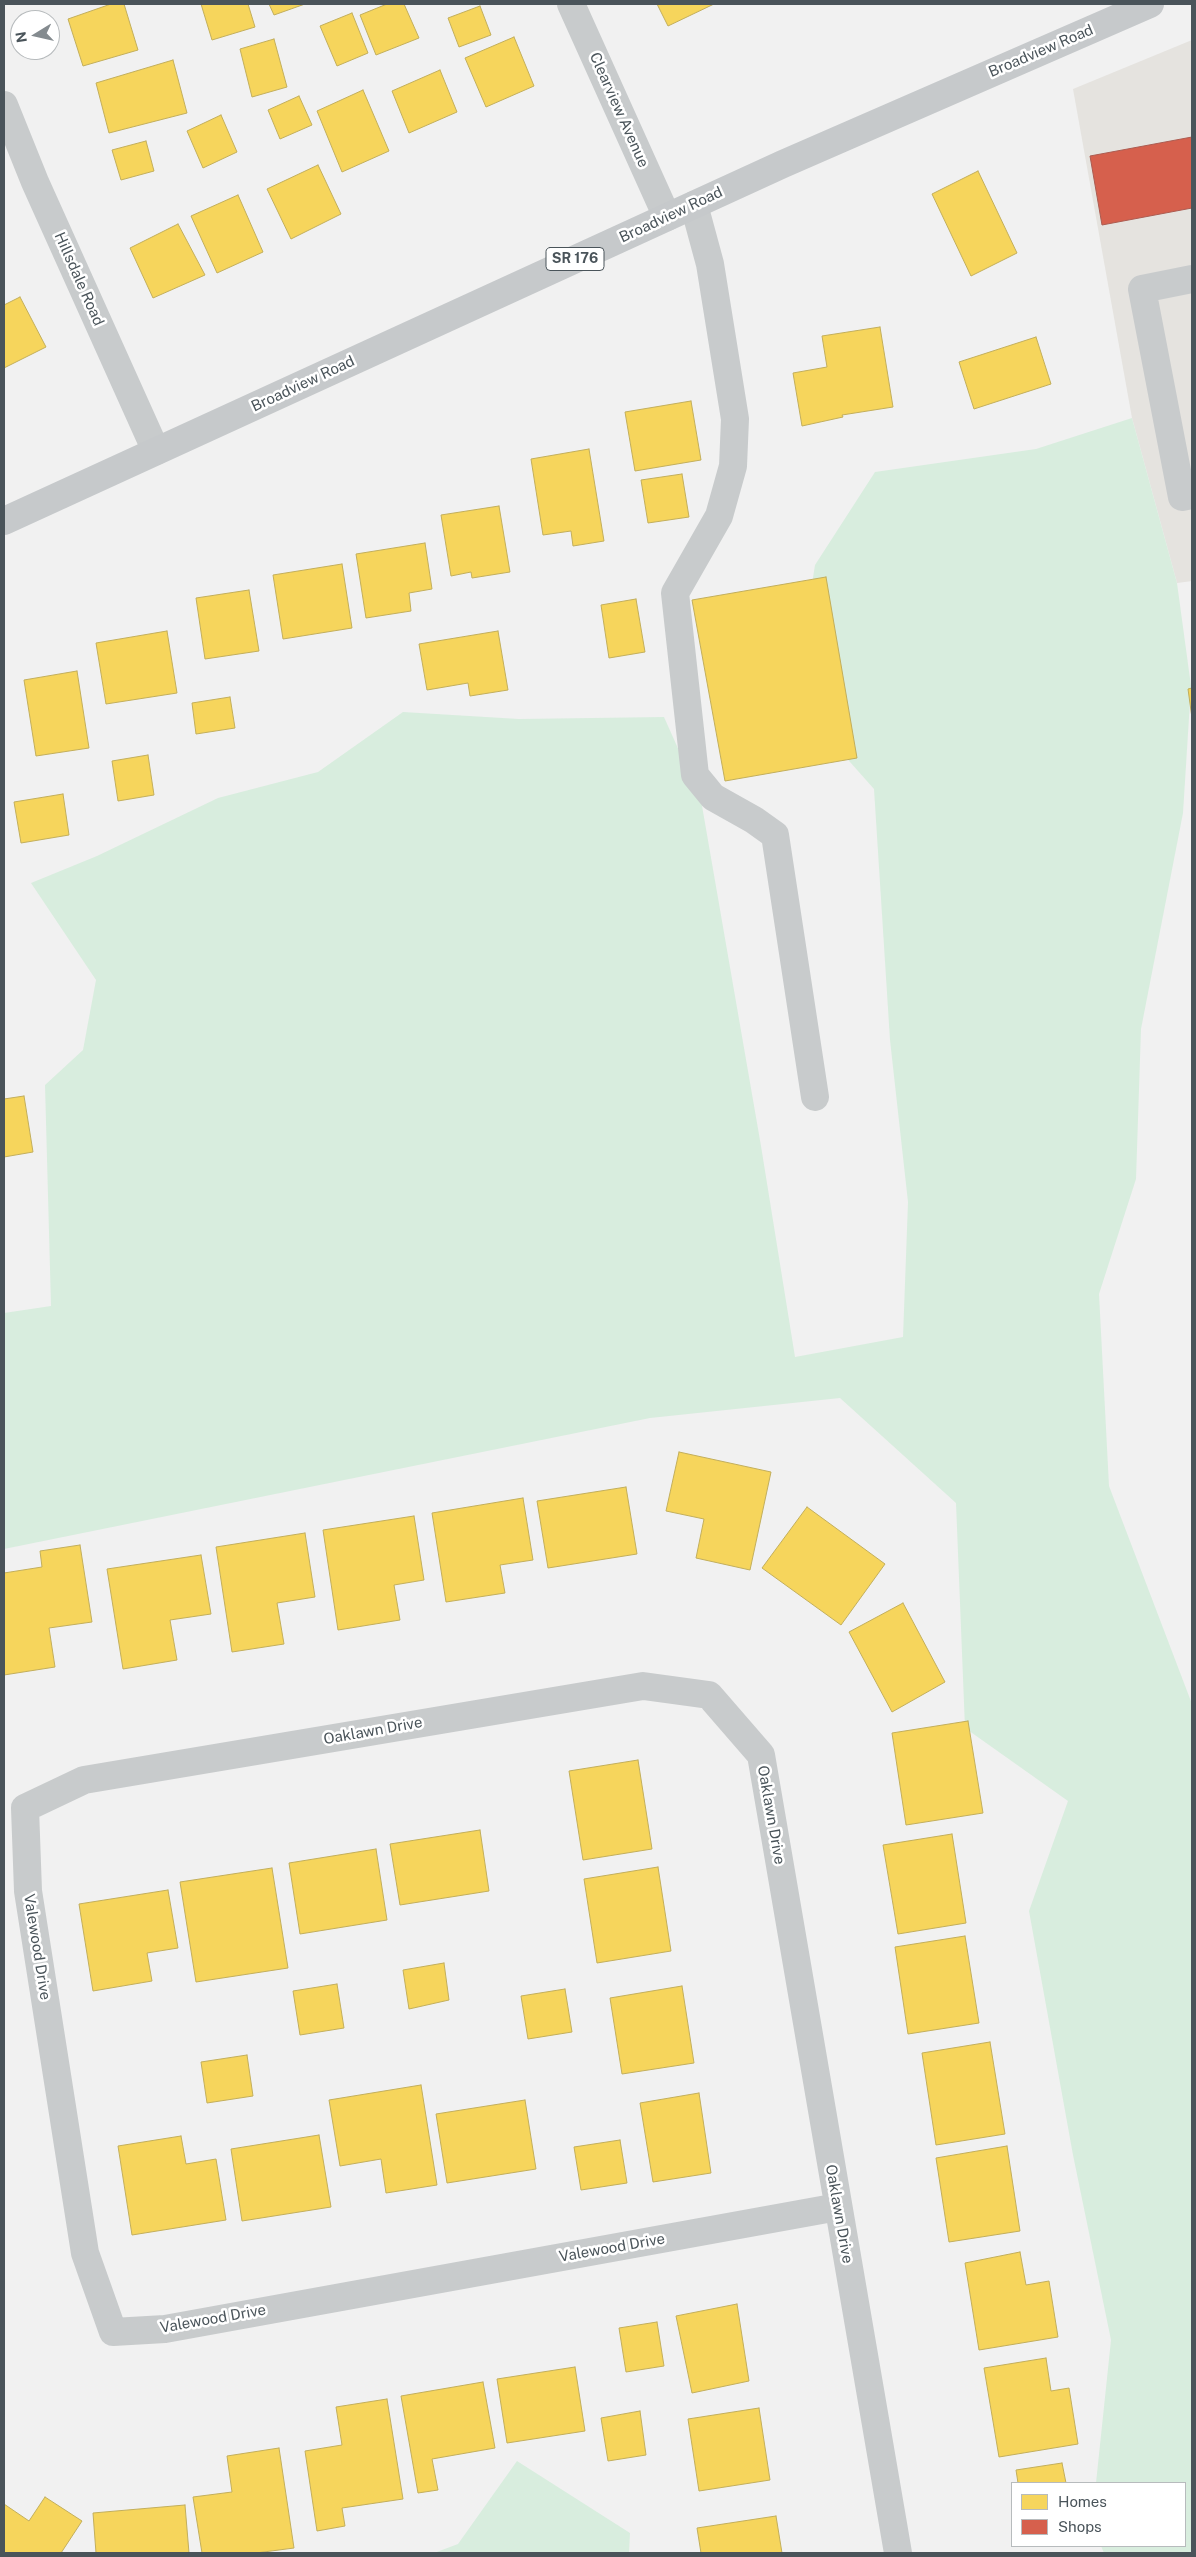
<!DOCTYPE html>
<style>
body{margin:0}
#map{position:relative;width:1196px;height:2557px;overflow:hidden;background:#f1f1f1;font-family:"Public Sans",sans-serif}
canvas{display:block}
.frame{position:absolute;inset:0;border:5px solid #4a545a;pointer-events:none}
.legend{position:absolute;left:1011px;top:2482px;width:175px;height:65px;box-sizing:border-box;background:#fff;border:1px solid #b7bbbd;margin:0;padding:6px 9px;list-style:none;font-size:15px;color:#4a545a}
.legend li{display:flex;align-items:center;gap:10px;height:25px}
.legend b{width:25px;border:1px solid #b7bbbd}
.north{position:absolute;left:10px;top:10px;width:50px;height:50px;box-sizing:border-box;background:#fff;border:1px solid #b7bbbd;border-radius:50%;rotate:261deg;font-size:14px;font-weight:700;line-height:20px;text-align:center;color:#4a545a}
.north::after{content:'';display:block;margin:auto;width:18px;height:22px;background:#848b8f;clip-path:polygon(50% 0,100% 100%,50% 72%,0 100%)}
</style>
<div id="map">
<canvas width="1196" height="2557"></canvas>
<div class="frame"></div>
<ul class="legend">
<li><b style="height:14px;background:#f6d55c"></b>Homes</li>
<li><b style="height:14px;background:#d6604d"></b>Shops</li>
</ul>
<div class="north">N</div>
</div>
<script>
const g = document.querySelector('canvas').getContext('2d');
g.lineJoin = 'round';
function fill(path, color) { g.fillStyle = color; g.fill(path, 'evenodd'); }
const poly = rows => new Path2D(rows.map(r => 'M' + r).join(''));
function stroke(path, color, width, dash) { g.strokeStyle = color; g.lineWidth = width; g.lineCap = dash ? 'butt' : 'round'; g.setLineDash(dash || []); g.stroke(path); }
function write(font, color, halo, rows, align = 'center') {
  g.font = font + ' "Public Sans",sans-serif'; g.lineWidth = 5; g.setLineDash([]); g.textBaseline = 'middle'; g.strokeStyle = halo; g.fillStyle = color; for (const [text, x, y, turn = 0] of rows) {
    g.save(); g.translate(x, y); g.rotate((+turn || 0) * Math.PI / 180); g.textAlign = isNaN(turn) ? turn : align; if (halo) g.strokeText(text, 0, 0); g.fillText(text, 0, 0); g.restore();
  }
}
fill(poly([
 [1192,40,1192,581,1177,583,1132,418,1073,89]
]), '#e5e3df');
fill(poly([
 [1132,418,1177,583,1191,686,1183,813,1141,1029,1136,1179,1099,1294,1109,1486,1192,1704,1192,2553,1104,2553,1101,2546,1185,2546,1185,2483,1096,2483,1111,2340,1073,2155,1029,1911,1068,1801,965,1728,956,1503,840,1398,650,1418,4,1549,4,1313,51,1306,45,1085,83,1050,96,980,31,883,97,856,218,798,318,772,403,712,519,719,664,717,701,800,761,1146,795,1357,903,1337,908,1202,890,1040,874,789,794,699,815,565,875,472,1036,449],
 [517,2461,630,2533,629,2553,434,2553,458,2544]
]), '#d8edde');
const homes = poly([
 [111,4,124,4,138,50,83,66,68,19,111,4],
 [201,4,248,4,255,27,212,40,201,4],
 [269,4,305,4,274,15,269,4],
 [387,4,404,4,419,38,376,55,360,15,387,4],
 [657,4,714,4,668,26,657,4],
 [480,6,491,35,459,47,448,18,480,6],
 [352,13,368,53,337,66,320,26,352,13],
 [514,37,534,86,486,107,465,58,514,37],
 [274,39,287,87,252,97,240,49,274,39],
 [173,60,187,113,109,133,96,83,173,60],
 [440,70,457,112,409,133,392,91,440,70],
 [363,90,389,151,342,172,317,111,363,90],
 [299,96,312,125,280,139,268,110,299,96],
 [221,115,237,152,203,168,187,131,221,115],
 [146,141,154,171,121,180,112,150,146,141],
 [318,165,341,214,291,239,267,189,318,165],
 [978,171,1017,253,971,276,932,194,978,171],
 [238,195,263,252,217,273,191,216,238,195],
 [178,224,205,275,153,298,130,248,178,224],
 [20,297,46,347,4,368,4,305,20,297],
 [880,327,893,407,842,415,843,417,802,426,793,373,827,367,822,336,880,327],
 [1036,337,1051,384,974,409,959,362,1036,337],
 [691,401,701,460,635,471,625,412,691,401],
 [589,449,604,541,573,546,571,531,543,535,531,459,589,449],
 [682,474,689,517,648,523,641,480,682,474],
 [499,506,510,572,472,578,471,572,451,576,441,515,499,506],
 [425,543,432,589,409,593,411,611,366,618,356,554,425,543],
 [342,564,352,628,283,639,273,575,342,564],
 [826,577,857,758,725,781,692,600,826,577],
 [249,590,259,651,205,659,196,598,249,590],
 [636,599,645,652,609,658,601,605,636,599],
 [167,631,177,693,106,704,96,643,167,631],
 [498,631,508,690,470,696,468,683,427,690,419,644,498,631],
 [77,671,89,748,36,756,24,680,77,671],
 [1192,688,1192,718,1188,689,1192,688],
 [230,697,235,728,196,734,192,703,230,697],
 [148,755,154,795,118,801,112,761,148,755],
 [63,794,69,835,21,843,14,802,63,794],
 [24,1096,33,1152,4,1157,4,1099,24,1096],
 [679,1452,771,1472,750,1570,696,1558,704,1519,666,1511,679,1452],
 [626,1487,637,1554,548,1568,537,1501,626,1487],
 [523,1498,533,1560,500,1565,505,1593,446,1602,432,1513,523,1498],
 [807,1507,885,1564,841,1625,762,1568,807,1507],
 [414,1516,424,1580,394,1585,400,1620,338,1630,323,1530,414,1516],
 [305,1533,315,1597,277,1603,284,1644,232,1652,216,1547,305,1533],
 [80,1545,92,1622,49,1628,55,1667,4,1675,4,1573,42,1567,40,1551,80,1545],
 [201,1555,211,1614,170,1620,177,1660,123,1669,107,1569,201,1555],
 [903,1603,945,1682,892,1712,849,1632,903,1603],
 [968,1721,983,1813,906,1825,892,1733,968,1721],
 [638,1760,652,1849,583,1860,569,1771,638,1760],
 [480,1830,489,1891,400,1905,390,1844,480,1830],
 [952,1834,966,1923,898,1934,883,1845,952,1834],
 [376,1849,387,1920,300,1934,289,1863,376,1849],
 [658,1867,671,1951,597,1963,584,1879,658,1867],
 [272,1868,288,1968,196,1982,180,1882,272,1868],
 [168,1890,178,1948,147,1953,152,1981,93,1991,79,1904,168,1890],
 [965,1936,979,2023,908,2034,895,1947,965,1936],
 [444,1963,449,2000,409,2009,403,1970,444,1963],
 [337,1984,344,2028,300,2035,293,1991,337,1984],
 [682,1986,694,2063,622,2074,610,1998,682,1986],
 [565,1989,572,2032,528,2039,521,1996,565,1989],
 [990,2042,1005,2134,936,2145,922,2053,990,2042],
 [247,2055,253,2096,207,2103,201,2062,247,2055],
 [421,2085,437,2185,386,2193,381,2159,340,2166,329,2100,421,2085],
 [699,2093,711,2173,653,2182,640,2103,699,2093],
 [525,2100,536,2169,447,2183,436,2114,525,2100],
 [319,2135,331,2207,242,2221,231,2149,319,2135],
 [181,2136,186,2164,216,2159,226,2220,132,2235,118,2146,181,2136],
 [620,2140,627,2183,581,2190,574,2147,620,2140],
 [1007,2146,1020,2231,949,2242,936,2158,1007,2146],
 [1020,2252,1026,2285,1049,2281,1058,2337,979,2350,965,2263,1020,2252],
 [737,2304,749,2381,692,2393,676,2316,737,2304],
 [657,2322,664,2366,626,2372,619,2328,657,2322],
 [1046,2358,1051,2391,1069,2388,1078,2444,999,2457,984,2368,1046,2358],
 [575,2367,585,2431,507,2443,497,2379,575,2367],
 [483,2382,495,2448,432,2459,438,2490,418,2493,401,2396,483,2382],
 [387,2399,403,2499,342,2508,345,2526,317,2531,305,2451,342,2445,336,2407,387,2399],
 [759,2408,770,2480,699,2491,688,2419,759,2408],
 [640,2411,646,2455,608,2461,601,2418,640,2411],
 [279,2448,294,2548,256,2553,202,2553,193,2497,232,2492,227,2456,279,2448],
 [1062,2463,1066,2483,1018,2483,1016,2470,1062,2463],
 [45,2497,82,2521,61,2553,4,2553,4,2504,29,2521,45,2497],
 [185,2505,189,2553,96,2553,93,2513,185,2505],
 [776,2516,782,2553,701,2553,697,2528,776,2516]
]);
fill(homes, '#f6d55c');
stroke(homes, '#c2ae5b', 1);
const shops = poly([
 [1192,137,1192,208,1102,225,1090,156,1192,137]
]);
fill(shops, '#d6604d');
stroke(shops, '#ac5c51', 1);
stroke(poly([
 [571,4,667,217],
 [4,105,35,182,156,451],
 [694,205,710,264,735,419,733,466,719,516,675,593,695,775,713,797,754,820,775,835,815,1097],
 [1192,279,1142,289,1182,497,1192,495],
 [838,2207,165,2329,113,2332,85,2253,28,1891,25,1808,84,1780,643,1686,709,1695,761,1755,898,2553]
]), '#c8cbcc', 28);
stroke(poly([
 [4,521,783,164,1150,4]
]), '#c6c9cb', 28);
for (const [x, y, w] of [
 [575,259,58]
]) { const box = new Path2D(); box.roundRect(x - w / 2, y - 11.5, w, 23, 4); g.fillStyle = '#fff'; g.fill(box); stroke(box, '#4a545a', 1); }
write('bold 14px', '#4a545a', null, [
 ["SR 176",575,259]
]);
write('15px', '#4a545a', '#fff', [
 ["Broadview Road",1041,51,-23],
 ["Clearview Avenue",619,110,66],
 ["Broadview Road",671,215,-25],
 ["Hillsdale Road",79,279,66],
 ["Broadview Road",303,384,-25],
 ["Oaklawn Drive",373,1731,-10],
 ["Oaklawn Drive",771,1815,80],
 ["Valewood Drive",37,1947,81],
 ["Oaklawn Drive",839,2214,80],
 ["Valewood Drive",612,2248,-10],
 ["Valewood Drive",213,2319,-10]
]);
</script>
